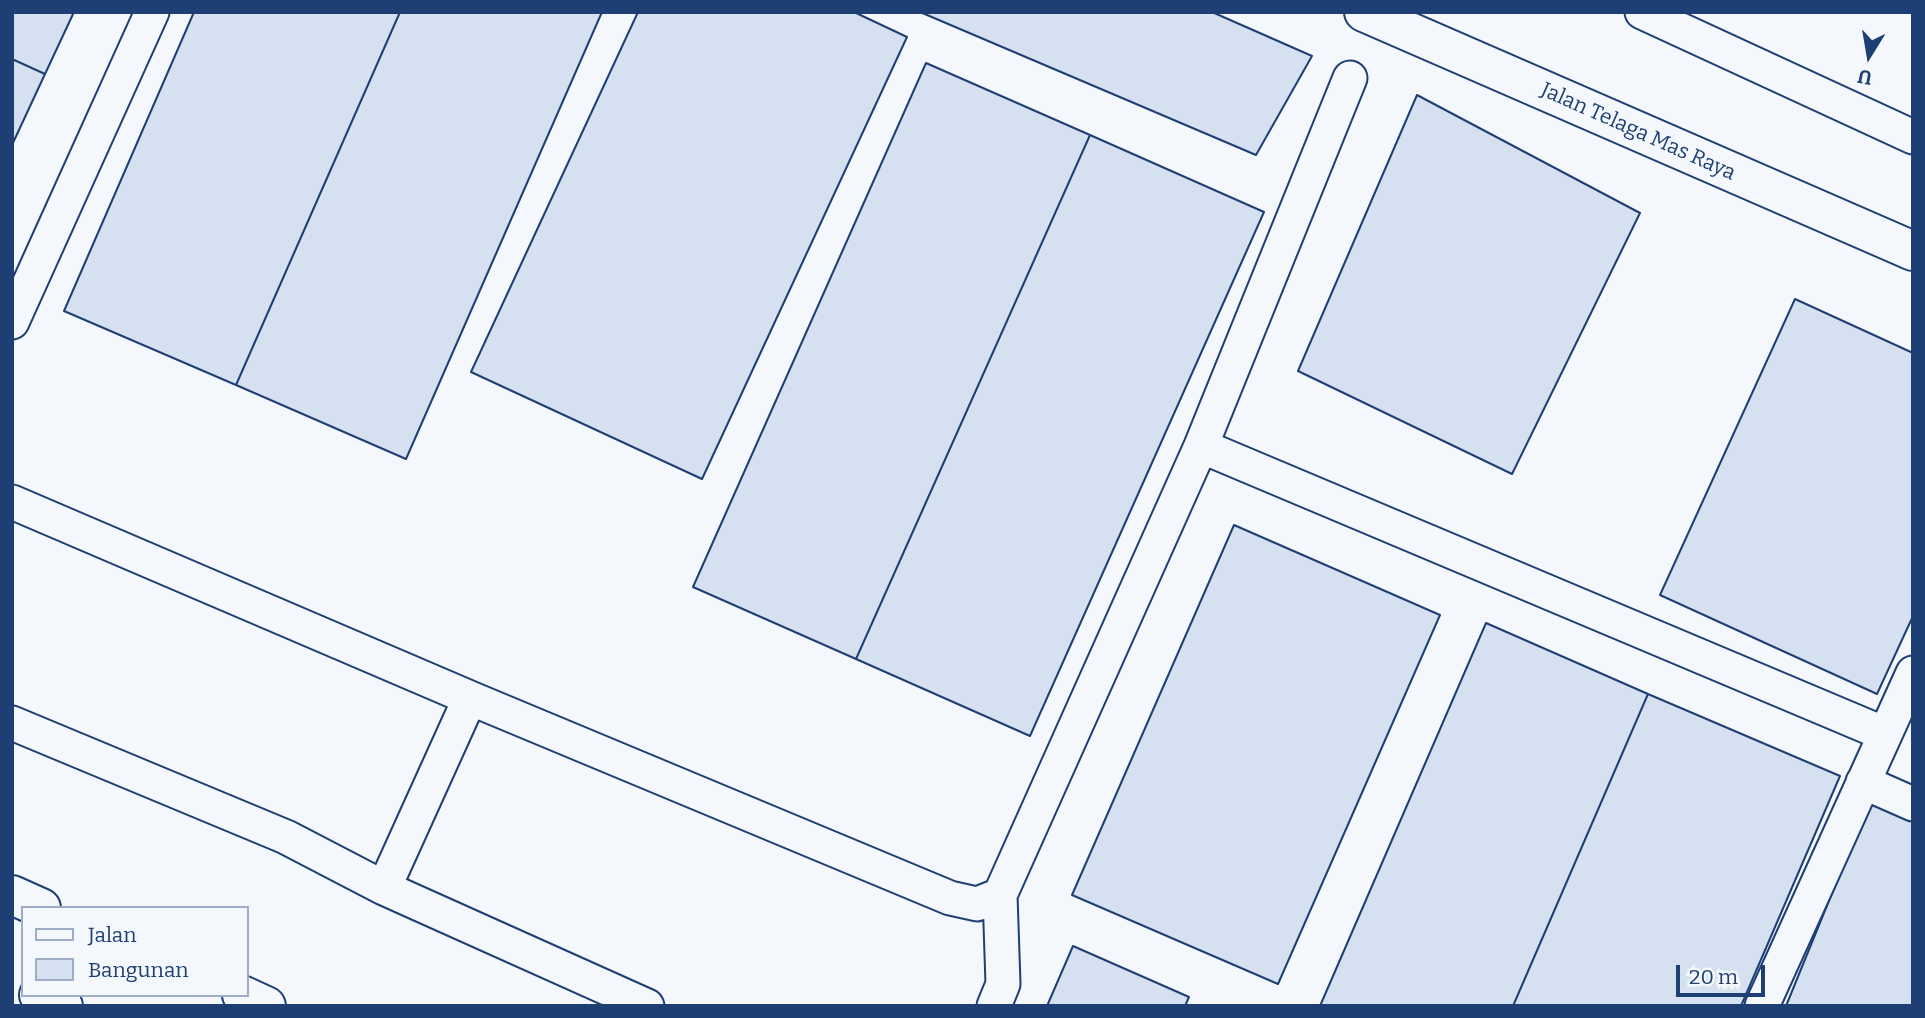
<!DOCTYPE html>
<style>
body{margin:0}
#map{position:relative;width:1925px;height:1018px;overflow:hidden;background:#f4f7fb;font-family:Bitter,serif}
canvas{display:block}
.frame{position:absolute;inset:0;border:14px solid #1d3f73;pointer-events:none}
.legend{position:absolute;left:21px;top:906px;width:228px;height:91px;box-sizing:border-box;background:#f4f7fb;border:2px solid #9eadc5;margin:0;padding:9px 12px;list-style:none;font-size:21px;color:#1d3f73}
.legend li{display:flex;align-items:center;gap:14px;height:35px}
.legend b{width:35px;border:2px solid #9eadc5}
.north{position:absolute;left:1834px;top:21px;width:70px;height:70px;-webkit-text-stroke:5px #f4f7fb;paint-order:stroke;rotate:191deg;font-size:19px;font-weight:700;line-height:28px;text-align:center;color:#1d3f73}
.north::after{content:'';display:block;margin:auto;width:24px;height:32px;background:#1d3f73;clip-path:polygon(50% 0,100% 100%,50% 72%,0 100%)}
.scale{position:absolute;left:1676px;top:965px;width:89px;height:32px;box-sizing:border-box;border:4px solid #1d3f73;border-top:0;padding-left:9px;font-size:21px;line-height:24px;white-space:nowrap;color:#1d3f73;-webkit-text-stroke:5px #f4f7fb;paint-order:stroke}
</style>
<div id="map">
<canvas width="1925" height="1018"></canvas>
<div class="frame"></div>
<ul class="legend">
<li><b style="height:9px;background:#f4f7fb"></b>Jalan</li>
<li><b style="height:19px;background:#d5e0f0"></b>Bangunan</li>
</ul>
<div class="north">U</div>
<div class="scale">20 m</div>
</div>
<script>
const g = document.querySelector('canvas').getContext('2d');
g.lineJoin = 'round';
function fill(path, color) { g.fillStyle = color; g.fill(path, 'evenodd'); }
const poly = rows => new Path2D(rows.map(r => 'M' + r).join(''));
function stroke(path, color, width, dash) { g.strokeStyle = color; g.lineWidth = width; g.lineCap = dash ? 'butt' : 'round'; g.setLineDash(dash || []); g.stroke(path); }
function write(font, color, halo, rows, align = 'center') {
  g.font = font + ' Bitter,serif'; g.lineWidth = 5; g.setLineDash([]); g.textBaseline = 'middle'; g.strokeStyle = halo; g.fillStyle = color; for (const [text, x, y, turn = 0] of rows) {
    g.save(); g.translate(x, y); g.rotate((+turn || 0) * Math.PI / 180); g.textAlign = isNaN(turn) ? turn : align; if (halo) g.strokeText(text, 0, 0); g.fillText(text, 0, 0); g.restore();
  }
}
const building = poly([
 [12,12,74,12,45,74,12,59,12,12],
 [194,12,400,12,236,385,64,311,194,12],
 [400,12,602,12,406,459,236,385,400,12],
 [638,12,854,12,907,37,702,479,471,372,638,12],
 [920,12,1212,12,1312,56,1256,155,920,12],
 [12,59,45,74,12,145,12,59],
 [926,63,1090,135,856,659,693,587,926,63],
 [1417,95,1640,213,1512,474,1298,371,1417,95],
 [1090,135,1264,212,1030,736,856,659,1090,135],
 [1795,299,1913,353,1913,616,1877,694,1660,595,1795,299],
 [1234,525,1440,615,1278,984,1072,895,1234,525],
 [1486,623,1648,694,1513,1006,1320,1006,1486,623],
 [1648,694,1840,776,1741,1006,1513,1006,1648,694],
 [1870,800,1913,820,1913,1006,1786,1006,1870,800],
 [1073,946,1189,997,1185,1006,1047,1006,1073,946]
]);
fill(building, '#d5e0f0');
stroke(building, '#1d3f73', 2);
const minor = poly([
 [1642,12,1913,137],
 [12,322,152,12],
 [1201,446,1885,734],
 [12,502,470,698],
 [12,723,286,837,384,888,647,1006],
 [1863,782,1913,804],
 [384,888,470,698,950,898,977,904,1000,895,1201,446,1350,78],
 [994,1006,1003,984,1000,895],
 [1762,1006,1913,673]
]);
const major = poly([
 [1364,12,1913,251]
]);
const highway = poly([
 [12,895,41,908],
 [39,995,63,1006],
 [242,995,266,1006]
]);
stroke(minor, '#1d3f73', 37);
stroke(major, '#1d3f73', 42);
stroke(highway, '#1d3f73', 42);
stroke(minor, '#f4f7fb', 33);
stroke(major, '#f4f7fb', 38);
stroke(highway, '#f4f7fb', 38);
write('21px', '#1d3f73', '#f4f7fb', [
 ["Jalan Telaga Mas Raya",1638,132,24]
]);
</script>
